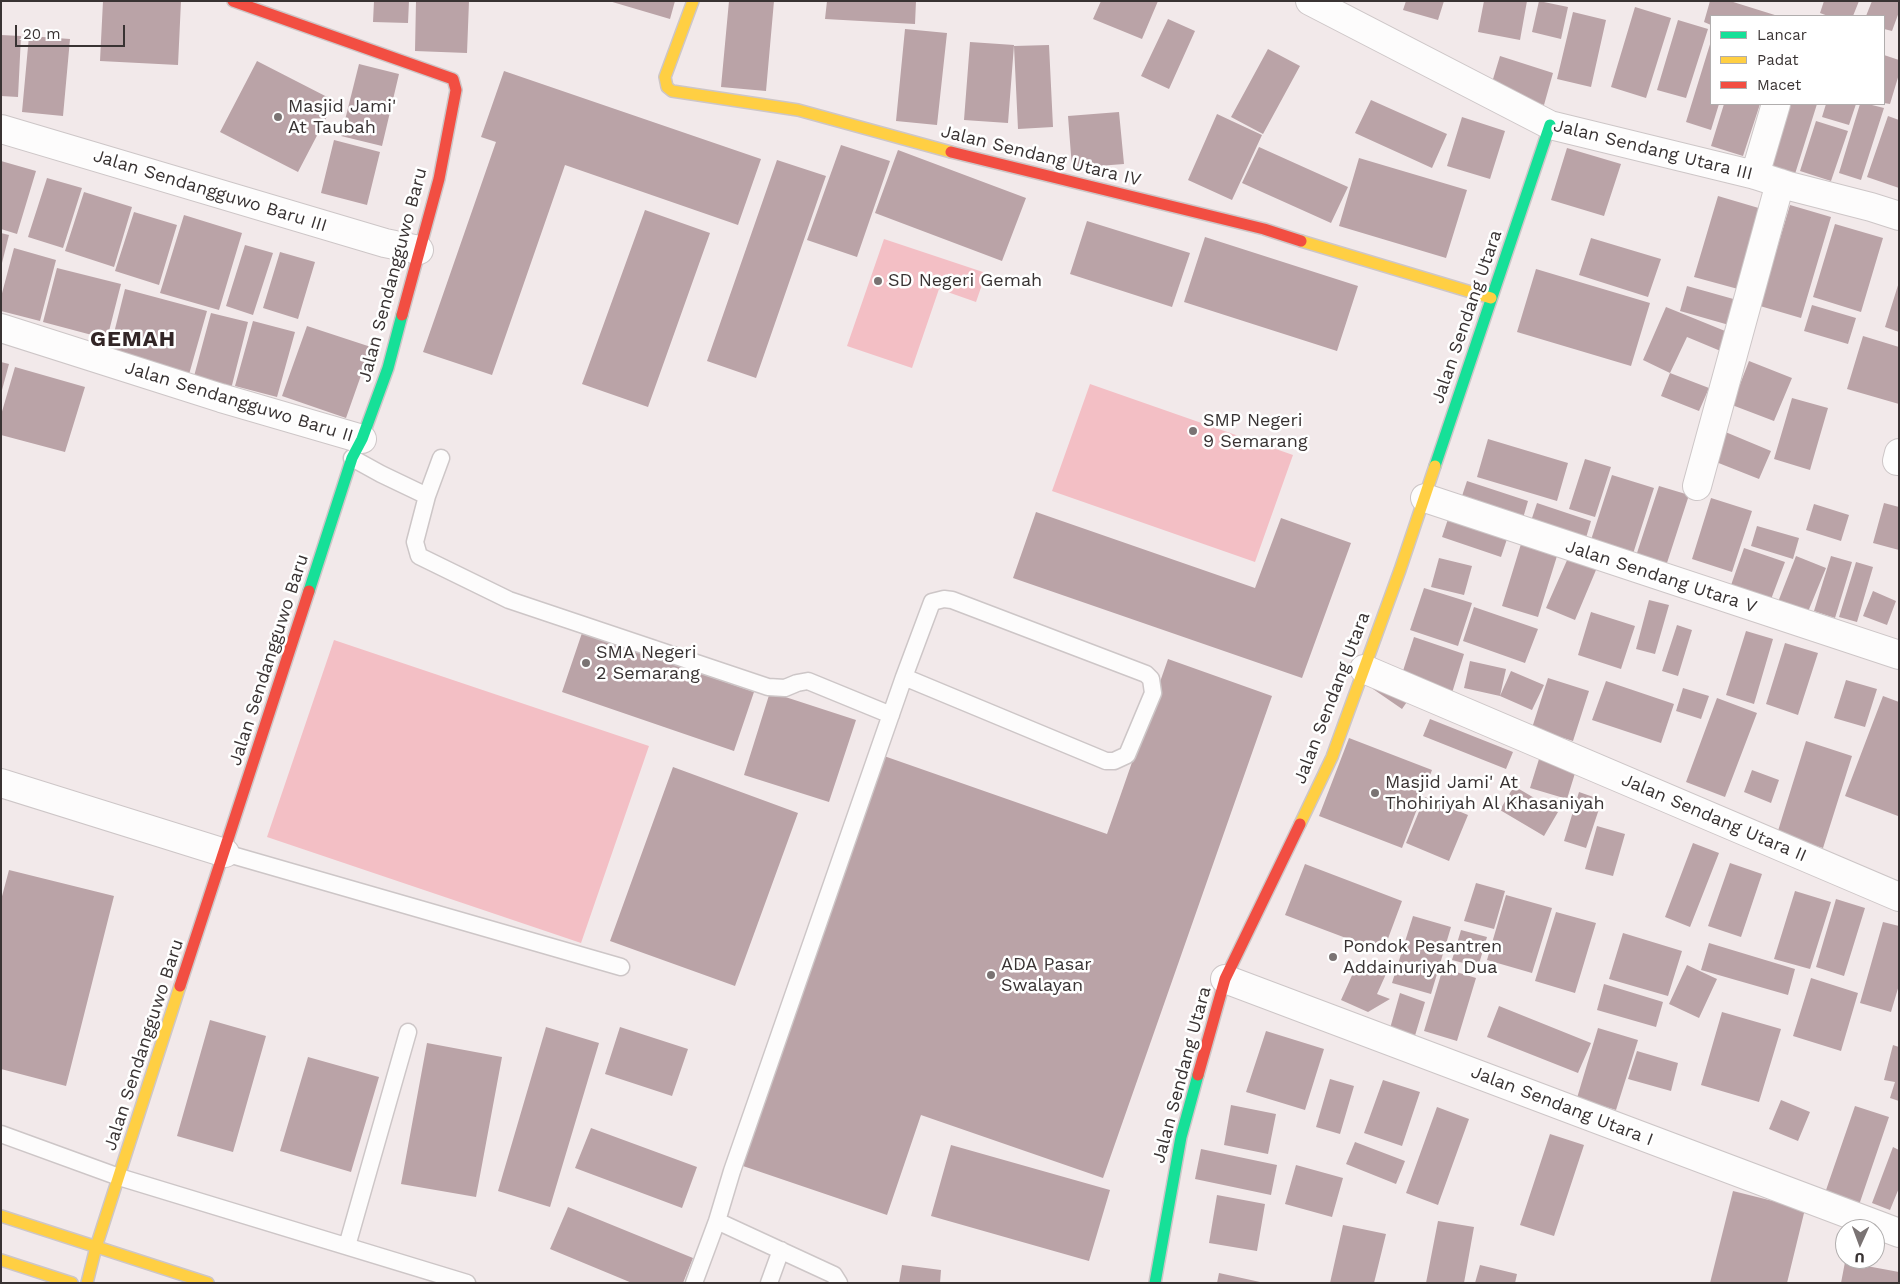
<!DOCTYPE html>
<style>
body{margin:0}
#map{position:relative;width:1900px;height:1284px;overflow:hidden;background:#f2e9ea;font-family:"Work Sans",sans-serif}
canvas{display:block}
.frame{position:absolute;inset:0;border:2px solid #393333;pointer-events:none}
.legend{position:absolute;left:1710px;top:15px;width:175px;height:90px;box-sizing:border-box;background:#fff;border:1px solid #b0adad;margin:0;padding:6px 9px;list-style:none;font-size:15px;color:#393333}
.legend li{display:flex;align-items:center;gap:10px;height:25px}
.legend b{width:25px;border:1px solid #b0adad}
.north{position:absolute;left:1835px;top:1219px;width:50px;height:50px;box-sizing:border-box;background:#fff;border:1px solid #b0adad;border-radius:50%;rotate:182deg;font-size:14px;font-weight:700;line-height:20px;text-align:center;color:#393333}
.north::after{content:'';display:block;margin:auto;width:18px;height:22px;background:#7a7373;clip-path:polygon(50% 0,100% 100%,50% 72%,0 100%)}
.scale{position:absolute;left:15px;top:25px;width:110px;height:22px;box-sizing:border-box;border:2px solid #393333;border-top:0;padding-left:6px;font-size:15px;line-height:18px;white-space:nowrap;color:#393333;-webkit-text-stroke:4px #fff;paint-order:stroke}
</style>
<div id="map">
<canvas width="1900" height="1284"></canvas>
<div class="frame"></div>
<ul class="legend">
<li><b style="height:6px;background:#16e098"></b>Lancar</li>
<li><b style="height:6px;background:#ffcf43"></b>Padat</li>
<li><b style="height:6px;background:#f24e42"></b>Macet</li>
</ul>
<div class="north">U</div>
<div class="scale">20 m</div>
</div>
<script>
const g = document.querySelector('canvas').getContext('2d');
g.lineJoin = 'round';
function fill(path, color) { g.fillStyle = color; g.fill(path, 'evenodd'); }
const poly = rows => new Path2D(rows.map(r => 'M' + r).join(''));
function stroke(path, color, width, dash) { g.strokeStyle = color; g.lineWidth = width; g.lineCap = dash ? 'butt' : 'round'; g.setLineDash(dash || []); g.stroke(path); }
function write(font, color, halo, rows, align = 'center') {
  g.font = font + ' "Work Sans",sans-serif'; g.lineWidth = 5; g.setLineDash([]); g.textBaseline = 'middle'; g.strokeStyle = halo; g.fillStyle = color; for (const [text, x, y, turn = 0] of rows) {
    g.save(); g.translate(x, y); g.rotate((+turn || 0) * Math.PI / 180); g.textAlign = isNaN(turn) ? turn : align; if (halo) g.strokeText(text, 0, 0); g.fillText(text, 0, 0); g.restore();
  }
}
fill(poly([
 [884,239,986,273,976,302,939,289,912,368,847,346],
 [1090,384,1293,455,1255,562,1052,491],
 [334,640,649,746,581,943,267,837]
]), '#f3bfc5');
fill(poly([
 [103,1,181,1,178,65,100,61],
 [374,1,409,1,408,23,373,22],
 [416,1,469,1,467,53,415,51],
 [609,1,675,1,670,19],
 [729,1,774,1,766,91,721,87],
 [827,1,916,1,915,24,825,19],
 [1101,1,1158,1,1142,39,1093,19],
 [1406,1,1444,1,1438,20,1403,10],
 [1484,1,1527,1,1520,40,1478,32],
 [1539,1,1568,7,1561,39,1532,32],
 [1710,1,1730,1,1778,16,1711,16,1711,25,1704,22],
 [1824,1,1859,1,1853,16,1828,16,1820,13],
 [1872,1,1899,1,1899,12,1892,31,1884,29,1884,16,1866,16],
 [1635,7,1671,18,1646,98,1611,87],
 [1573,12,1606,20,1591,87,1557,79],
 [1168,19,1195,31,1169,89,1141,76],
 [1678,20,1708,29,1686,98,1657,90],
 [905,29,947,33,937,125,896,121],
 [1,35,21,36,18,97,1,96],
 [29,36,70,39,63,116,22,112],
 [1711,41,1711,104,1719,104,1711,130,1686,122],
 [970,42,1014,45,1008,123,964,120],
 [1049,45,1053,127,1018,129,1014,46],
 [1268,49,1300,66,1263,134,1231,117],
 [1884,55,1899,60,1899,74,1890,104,1884,103],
 [1500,56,1553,73,1544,105,1490,89],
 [257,61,335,101,298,172,220,132],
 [359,64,399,74,382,146,341,136],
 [504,71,761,159,738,225,565,165,492,375,423,352,496,142,481,137],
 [1371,100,1447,134,1432,168,1355,133],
 [1724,104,1760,104,1743,156,1711,146],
 [1781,104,1817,104,1795,174,1763,164],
 [1826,104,1856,104,1849,125,1822,117],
 [1860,104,1868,104,1884,108,1861,180,1839,173],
 [1119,112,1124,164,1072,168,1068,116],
 [1217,114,1262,135,1232,200,1188,180],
 [1888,116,1899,120,1899,188,1867,177],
 [1462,117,1505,131,1490,179,1447,166],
 [1816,121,1848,131,1831,181,1800,171],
 [334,140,380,152,367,205,321,193],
 [841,145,890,161,857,257,807,240],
 [1259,147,1348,187,1331,223,1242,183],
 [1567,148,1621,164,1604,216,1551,200],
 [898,150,1026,198,1002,261,875,213],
 [1359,158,1467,190,1446,258,1339,226],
 [777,160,826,176,756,378,707,361],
 [1,161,36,171,17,234,1,229],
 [47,178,82,188,63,248,28,237],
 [84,192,132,207,114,267,65,251],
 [1718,196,1762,209,1738,289,1694,277],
 [1790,205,1831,217,1801,318,1760,306],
 [645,210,710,233,648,407,582,384],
 [134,212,177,225,159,285,115,271],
 [184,215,242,233,219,310,160,293],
 [1087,221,1190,253,1172,307,1070,274],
 [1835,224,1883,238,1861,312,1813,297],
 [1,233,9,235,2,263,1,263],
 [1205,237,1358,286,1337,351,1184,302],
 [1591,238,1661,259,1648,297,1579,275],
 [245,245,273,253,253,315,226,306],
 [14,248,56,260,40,321,1,311,1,297],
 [280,252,315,262,298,319,263,308],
 [57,268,121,284,107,339,43,322],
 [1536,269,1650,303,1631,366,1517,332],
 [1899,282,1899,332,1885,327],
 [1687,286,1737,300,1729,325,1680,311],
 [125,289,207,311,188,378,108,357],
 [1812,305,1856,318,1848,344,1804,331],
 [1666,307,1730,333,1723,352,1687,337,1670,373,1709,388,1699,411,1661,396,1670,373,1643,360],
 [211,313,248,322,231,389,193,380],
 [253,321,295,332,277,397,235,386],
 [307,326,371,347,346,418,282,396],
 [1863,336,1899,347,1899,404,1847,389],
 [1749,361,1792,378,1774,421,1732,405],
 [1,362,9,364,2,390,1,390],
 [15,367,85,387,65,452,1,435,1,415],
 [1792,398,1828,408,1810,470,1774,459],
 [1723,431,1771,451,1759,479,1711,460],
 [1488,439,1568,463,1557,501,1477,477],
 [1585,459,1611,467,1595,517,1569,509],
 [1612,475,1654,488,1632,557,1590,543],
 [1467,481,1528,501,1521,525,1459,505],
 [1659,486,1689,495,1666,566,1636,556],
 [1711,498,1752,511,1732,572,1692,559],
 [1537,503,1591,521,1583,548,1528,530],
 [1884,503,1899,507,1899,550,1873,543],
 [1814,504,1849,515,1841,541,1806,530],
 [1036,512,1255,588,1281,518,1351,543,1302,678,1013,578],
 [1449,516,1508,536,1501,557,1442,537],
 [1757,526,1799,538,1793,559,1751,546],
 [1521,544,1557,556,1538,617,1502,606],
 [1744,548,1785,562,1770,602,1730,588],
 [1796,556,1826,568,1805,619,1776,607],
 [1831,556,1852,562,1835,618,1814,611],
 [1439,558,1472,566,1464,595,1431,587],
 [1568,558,1596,570,1575,620,1546,608],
 [1856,562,1873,567,1857,622,1839,617],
 [1424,588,1472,603,1458,646,1410,630],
 [1873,591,1896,601,1887,625,1863,616],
 [1649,600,1669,605,1655,654,1636,649],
 [1474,607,1538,629,1525,663,1463,641],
 [1591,612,1635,626,1621,669,1578,655],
 [1677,625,1692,630,1678,676,1662,671],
 [1746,631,1773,639,1754,704,1726,695],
 [582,633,754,692,734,751,562,692],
 [1414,637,1464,654,1452,693,1401,677],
 [1785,643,1818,653,1798,715,1766,704],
 [1168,659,1272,696,1103,1178,921,1115,887,1215,740,1165,884,756,1107,834],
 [1470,661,1506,669,1500,696,1511,671,1544,685,1532,710,1500,696,1464,688],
 [1381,676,1411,696,1402,709,1373,689],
 [1548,678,1589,691,1573,741,1532,728],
 [1846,680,1877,689,1865,727,1834,718],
 [1606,681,1674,704,1661,743,1592,720],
 [1683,688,1709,696,1701,719,1676,711],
 [770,692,856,720,829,802,744,775],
 [1883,696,1899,702,1898,816,1845,796],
 [1717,698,1757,713,1725,797,1686,782],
 [1430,719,1513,752,1506,769,1423,736],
 [1349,738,1432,770,1402,848,1319,816],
 [1806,741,1852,756,1823,848,1777,834],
 [1539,759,1576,770,1567,799,1530,788],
 [673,767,798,813,735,986,610,941],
 [1752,770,1779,780,1771,803,1744,792],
 [1514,786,1558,812,1544,836,1500,810],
 [1579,792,1602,800,1586,848,1564,841],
 [1425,797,1468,815,1449,861,1406,843],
 [1597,826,1625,834,1613,876,1585,869],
 [1693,843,1719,853,1690,927,1665,917],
 [1730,863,1762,874,1741,937,1708,926],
 [1305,864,1402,901,1383,952,1285,915],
 [9,870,114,896,66,1086,1,1069,1,900],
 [1476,883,1505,891,1494,929,1464,921],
 [1795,891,1831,902,1810,969,1774,959],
 [1506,895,1552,908,1532,973,1487,960],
 [1836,899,1865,908,1844,976,1816,967],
 [1556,912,1596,923,1575,993,1535,981],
 [1413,916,1451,927,1431,994,1392,983],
 [1883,922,1899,926,1899,985,1891,1012,1860,1003],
 [1461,930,1487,937,1478,967,1452,960],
 [1623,933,1682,951,1668,996,1609,979],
 [1709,943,1795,969,1788,995,1701,970],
 [1358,962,1386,974,1377,994,1390,999,1368,1012,1341,1000],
 [1687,965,1717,979,1699,1018,1669,1004],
 [1443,968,1476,978,1457,1041,1424,1031],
 [1811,978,1858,993,1841,1051,1793,1036],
 [1604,984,1663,1002,1656,1027,1597,1010],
 [1400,993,1425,1002,1414,1039,1389,1032],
 [1499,1006,1591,1043,1578,1073,1487,1037],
 [1722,1012,1781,1029,1759,1102,1701,1085],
 [210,1020,266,1036,233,1152,177,1136],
 [546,1027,599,1043,550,1207,498,1191],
 [620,1027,688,1049,672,1096,605,1074],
 [1598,1028,1638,1040,1616,1110,1577,1098],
 [1266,1031,1324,1049,1305,1110,1246,1092],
 [427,1043,502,1057,476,1197,401,1184],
 [1893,1045,1899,1047,1899,1101,1890,1098,1895,1082,1884,1080],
 [1637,1051,1678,1063,1671,1091,1628,1079],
 [308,1057,379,1077,351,1172,280,1151],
 [1330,1079,1354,1086,1340,1134,1316,1127],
 [1383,1080,1420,1092,1402,1146,1364,1133],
 [1781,1100,1810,1112,1798,1141,1769,1129],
 [1231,1105,1276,1114,1268,1154,1224,1145],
 [1855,1106,1889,1117,1859,1205,1825,1193],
 [1437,1107,1469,1119,1438,1205,1406,1193],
 [591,1128,697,1167,682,1208,575,1168],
 [1550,1134,1584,1145,1554,1236,1520,1225],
 [1355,1142,1405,1161,1396,1184,1346,1164],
 [951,1145,1110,1190,1089,1261,931,1216],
 [1893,1147,1899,1150,1899,1188,1890,1210,1872,1203],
 [1201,1149,1277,1165,1271,1195,1195,1179],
 [1296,1165,1343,1178,1332,1217,1285,1204],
 [1733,1191,1805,1209,1787,1283,1710,1283],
 [1217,1195,1265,1204,1257,1251,1209,1243],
 [568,1207,693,1258,683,1283,632,1283,550,1249],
 [1438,1221,1474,1227,1464,1283,1426,1283],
 [1343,1225,1386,1234,1374,1283,1330,1283],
 [1845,1262,1899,1272,1899,1283,1841,1283],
 [902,1265,941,1270,940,1283,899,1283],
 [1480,1265,1517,1274,1515,1283,1475,1283],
 [1219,1273,1260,1282,1260,1283,1217,1283]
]), '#baa3a7');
const lane = poly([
 [352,458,381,474,427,496,415,542,419,556,509,600,768,687,785,688,797,683,808,681,891,715],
 [427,496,441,458],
 [225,853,621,967],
 [1,1134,119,1177,467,1283],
 [717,1221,834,1275,839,1283],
 [347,1246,408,1032],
 [694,1283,717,1221,732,1171,904,677,932,602,944,599,952,600,1146,674,1151,679,1153,693,1127,755,1114,761,1106,761,904,677],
 [769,1283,781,1250]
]);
const street = poly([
 [1310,1,1550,125,1755,175,1789,186,1871,207,1899,216],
 [1,129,385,243,419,250],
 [1755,175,1776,104],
 [1,328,221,398,362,439],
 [1897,461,1899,453],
 [1697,486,1780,183],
 [1425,498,1899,655],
 [1364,669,1899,897],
 [1,783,225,853],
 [1225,979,1899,1233]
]);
const fast = poly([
 [1435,466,1550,125],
 [309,591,352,458,362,439,388,368,402,315],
 [1155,1283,1181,1137,1198,1075]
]);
const slow = poly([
 [693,1,665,77,667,87,672,91,798,110,951,152],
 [1301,241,1491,298],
 [1300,824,1332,757,1400,570,1435,466],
 [1,1216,208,1283],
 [1,1260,72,1283],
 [87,1283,96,1247,180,986]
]);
const jam = poly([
 [233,1,453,79,456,90,439,179,402,315],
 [951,152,1264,229,1301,241],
 [180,986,309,591],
 [1198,1075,1225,979,1300,824]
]);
stroke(lane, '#cdc6c7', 19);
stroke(street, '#cdc6c7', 30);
stroke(fast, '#cdc6c7', 14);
stroke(slow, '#cdc6c7', 14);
stroke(jam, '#cdc6c7', 14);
stroke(lane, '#fdfcfc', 16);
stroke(street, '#fdfcfc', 28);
stroke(fast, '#16e098', 11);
stroke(slow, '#ffcf43', 11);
stroke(jam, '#f24e42', 11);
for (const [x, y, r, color] of [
 [278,117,5,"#7a7373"],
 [878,281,5,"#7a7373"],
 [1193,431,5,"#7a7373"],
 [586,663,5,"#7a7373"],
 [1375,793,5,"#7a7373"],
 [1333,957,5,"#7a7373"],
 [991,975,5,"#7a7373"]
]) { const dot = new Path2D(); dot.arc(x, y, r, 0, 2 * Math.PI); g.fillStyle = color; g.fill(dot); stroke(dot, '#fff', 2); }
write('18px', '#393333', '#fff', [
 ["Masjid Jami'",288,107],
 ["At Taubah",288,128],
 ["SD Negeri Gemah",888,281],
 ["SMP Negeri",1203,421],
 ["9 Semarang",1203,442],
 ["SMA Negeri",596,653],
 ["2 Semarang",596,674],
 ["Masjid Jami' At",1385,783],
 ["Thohiriyah Al Khasaniyah",1385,804],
 ["Pondok Pesantren",1343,947],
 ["Addainuriyah Dua",1343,968],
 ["ADA Pasar",1001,965],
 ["Swalayan",1001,986]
], 'left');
write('18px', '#393333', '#fff', [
 ["Jalan Sendang Utara III",1653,150,14],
 ["Jalan Sendang Utara IV",1041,156,14],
 ["Jalan Sendangguwo Baru III",210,191,17],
 ["Jalan Sendangguwo Baru",393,275,-75],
 ["Jalan Sendang Utara",1467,317,-71],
 ["Jalan Sendangguwo Baru II",239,402,17],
 ["Jalan Sendang Utara V",1661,577,18],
 ["Jalan Sendangguwo Baru",269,660,-72],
 ["Jalan Sendang Utara",1332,698,-69],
 ["Jalan Sendang Utara II",1714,818,23],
 ["Jalan Sendangguwo Baru",144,1045,-72],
 ["Jalan Sendang Utara",1182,1075,-75],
 ["Jalan Sendang Utara I",1562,1106,21]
]);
g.letterSpacing = '1px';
write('bold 22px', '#322526', '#fff', [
 ["GEMAH",133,340]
]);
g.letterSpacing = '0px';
</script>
